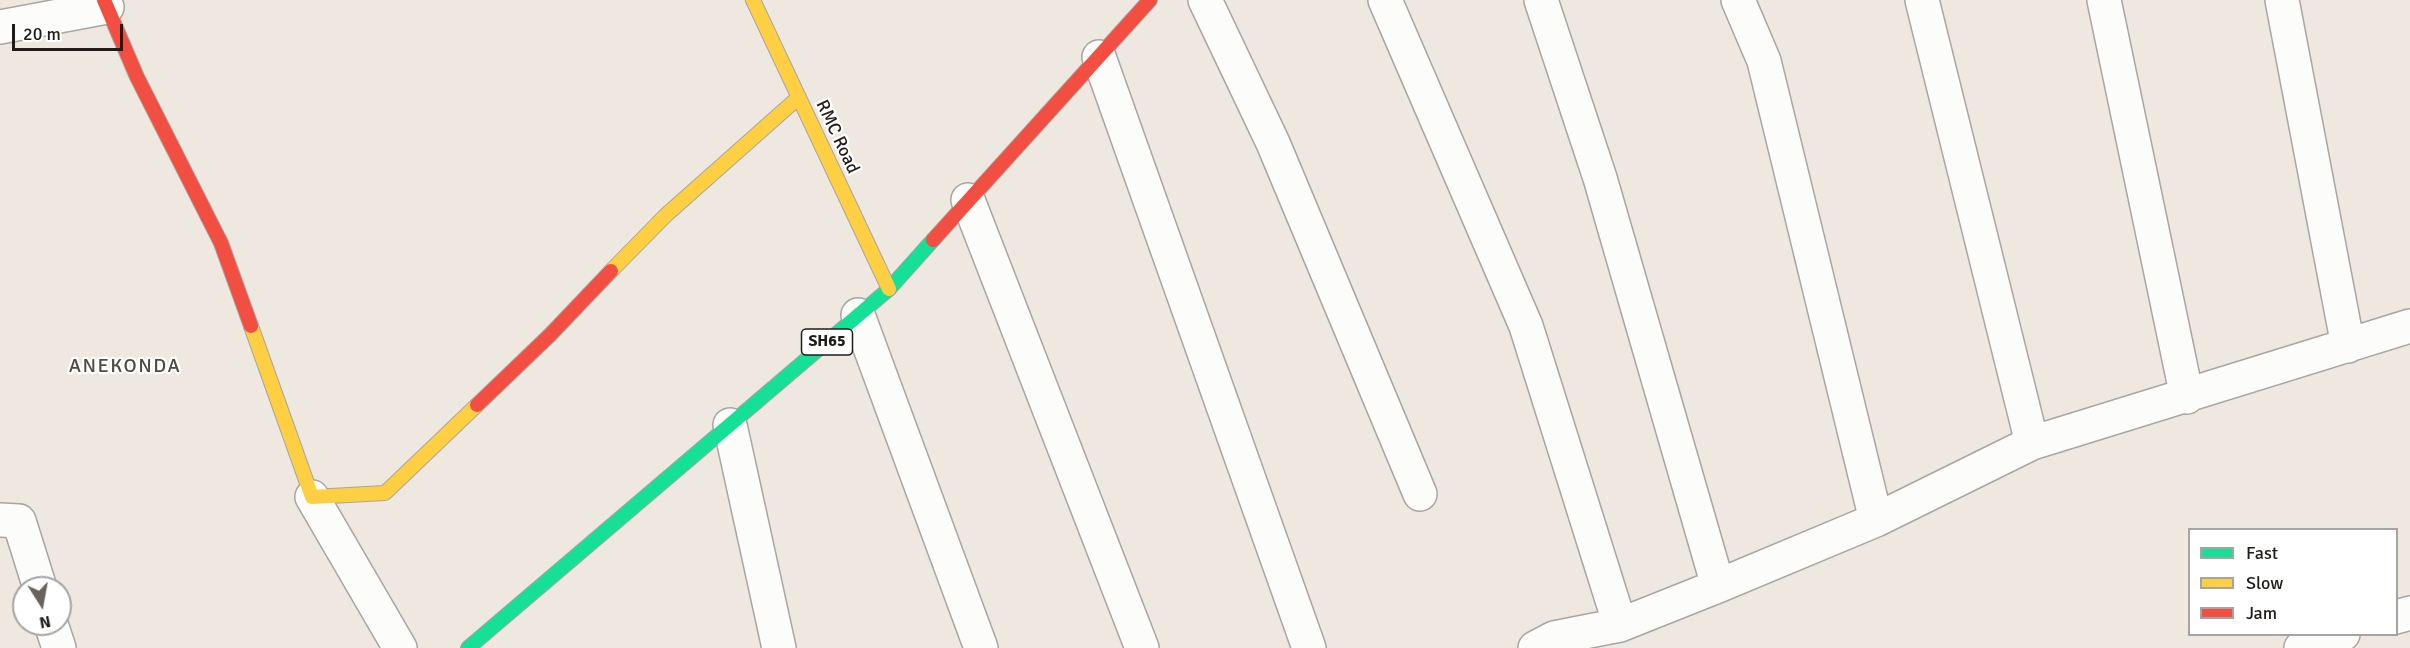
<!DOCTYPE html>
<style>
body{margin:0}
#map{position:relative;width:2410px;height:648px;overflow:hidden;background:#eee8e1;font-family:Signika,sans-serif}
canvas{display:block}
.legend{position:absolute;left:2188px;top:528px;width:210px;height:108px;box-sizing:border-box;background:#fff;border:2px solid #a6a4a3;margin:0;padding:8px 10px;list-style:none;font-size:18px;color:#201c18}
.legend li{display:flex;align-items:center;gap:12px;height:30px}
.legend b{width:30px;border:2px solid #a6a4a3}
.north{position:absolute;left:12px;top:576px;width:60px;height:60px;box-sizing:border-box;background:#fff;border:2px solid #a6a4a3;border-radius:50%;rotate:169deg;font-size:16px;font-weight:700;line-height:24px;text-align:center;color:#201c18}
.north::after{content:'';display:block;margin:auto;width:21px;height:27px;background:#68635e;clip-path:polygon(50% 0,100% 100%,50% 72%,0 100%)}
.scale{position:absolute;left:12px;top:24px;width:111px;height:27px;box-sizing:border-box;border:3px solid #201c18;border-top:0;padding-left:8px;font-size:18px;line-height:21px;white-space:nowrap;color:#201c18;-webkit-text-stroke:4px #fff;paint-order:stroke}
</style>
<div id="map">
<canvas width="2410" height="648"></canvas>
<ul class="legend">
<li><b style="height:8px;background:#16e098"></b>Fast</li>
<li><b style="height:8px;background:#ffcf43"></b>Slow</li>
<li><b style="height:8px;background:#f24e42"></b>Jam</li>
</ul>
<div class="north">N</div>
<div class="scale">20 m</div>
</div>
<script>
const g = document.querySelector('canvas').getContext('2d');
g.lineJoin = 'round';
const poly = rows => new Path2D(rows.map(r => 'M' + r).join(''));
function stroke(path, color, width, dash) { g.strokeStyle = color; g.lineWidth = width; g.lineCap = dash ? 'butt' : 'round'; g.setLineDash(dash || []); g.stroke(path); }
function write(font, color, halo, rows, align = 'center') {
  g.font = font + ' Signika,sans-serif'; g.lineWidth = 4.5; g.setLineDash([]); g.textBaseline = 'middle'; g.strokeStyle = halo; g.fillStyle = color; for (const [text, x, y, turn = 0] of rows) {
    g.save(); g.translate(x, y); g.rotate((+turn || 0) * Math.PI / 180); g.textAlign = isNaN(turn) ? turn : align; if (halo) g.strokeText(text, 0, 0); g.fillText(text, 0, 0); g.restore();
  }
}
const street = poly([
 [1205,0,1273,143,1420,494],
 [1385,0,1526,326,1620,625],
 [1541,0,1600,178,1718,586],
 [1738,0,1764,61,1876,520],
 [1922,0,2032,443],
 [2104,0,2187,397],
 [2282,0,2348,346],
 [0,27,107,7],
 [1099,57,1309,648],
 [968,200,1142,648],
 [858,315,981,648],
 [730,425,779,648],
 [312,497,400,648],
 [0,520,19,521,40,588],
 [2396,617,2410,613],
 [51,624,59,648],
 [1535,648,1554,638,1620,625,1718,586,1876,520,2032,443,2410,326],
 [2301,648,2343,634]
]);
const fast = poly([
 [468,648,889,289,933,240]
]);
const slow = poly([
 [753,0,889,289],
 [611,271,666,215,799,97],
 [251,326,312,497,385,493,477,405]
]);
const jam = poly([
 [104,0,137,77,221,243,251,326],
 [933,240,1150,0],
 [477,405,550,335,611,271]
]);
stroke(street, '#a9a5a0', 36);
stroke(fast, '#a9a5a0', 16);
stroke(slow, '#a9a5a0', 16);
stroke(jam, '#a9a5a0', 16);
stroke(street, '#fcfcfa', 33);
stroke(fast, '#16e098', 14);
stroke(slow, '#ffcf43', 14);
stroke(jam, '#f24e42', 14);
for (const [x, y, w] of [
 [827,342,51]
]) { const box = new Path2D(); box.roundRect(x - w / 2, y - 13, w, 26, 4.5); g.fillStyle = '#fff'; g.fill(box); stroke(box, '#201c18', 1.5); }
write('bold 16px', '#201c18', null, [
 ["SH65",827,342]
]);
write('18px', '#201c18', '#fff', [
 ["RMC Road",837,137,65]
]);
g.letterSpacing = '1.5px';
write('20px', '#524a3f', '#fff', [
 ["ANEKONDA",125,367]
]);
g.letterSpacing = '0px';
</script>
